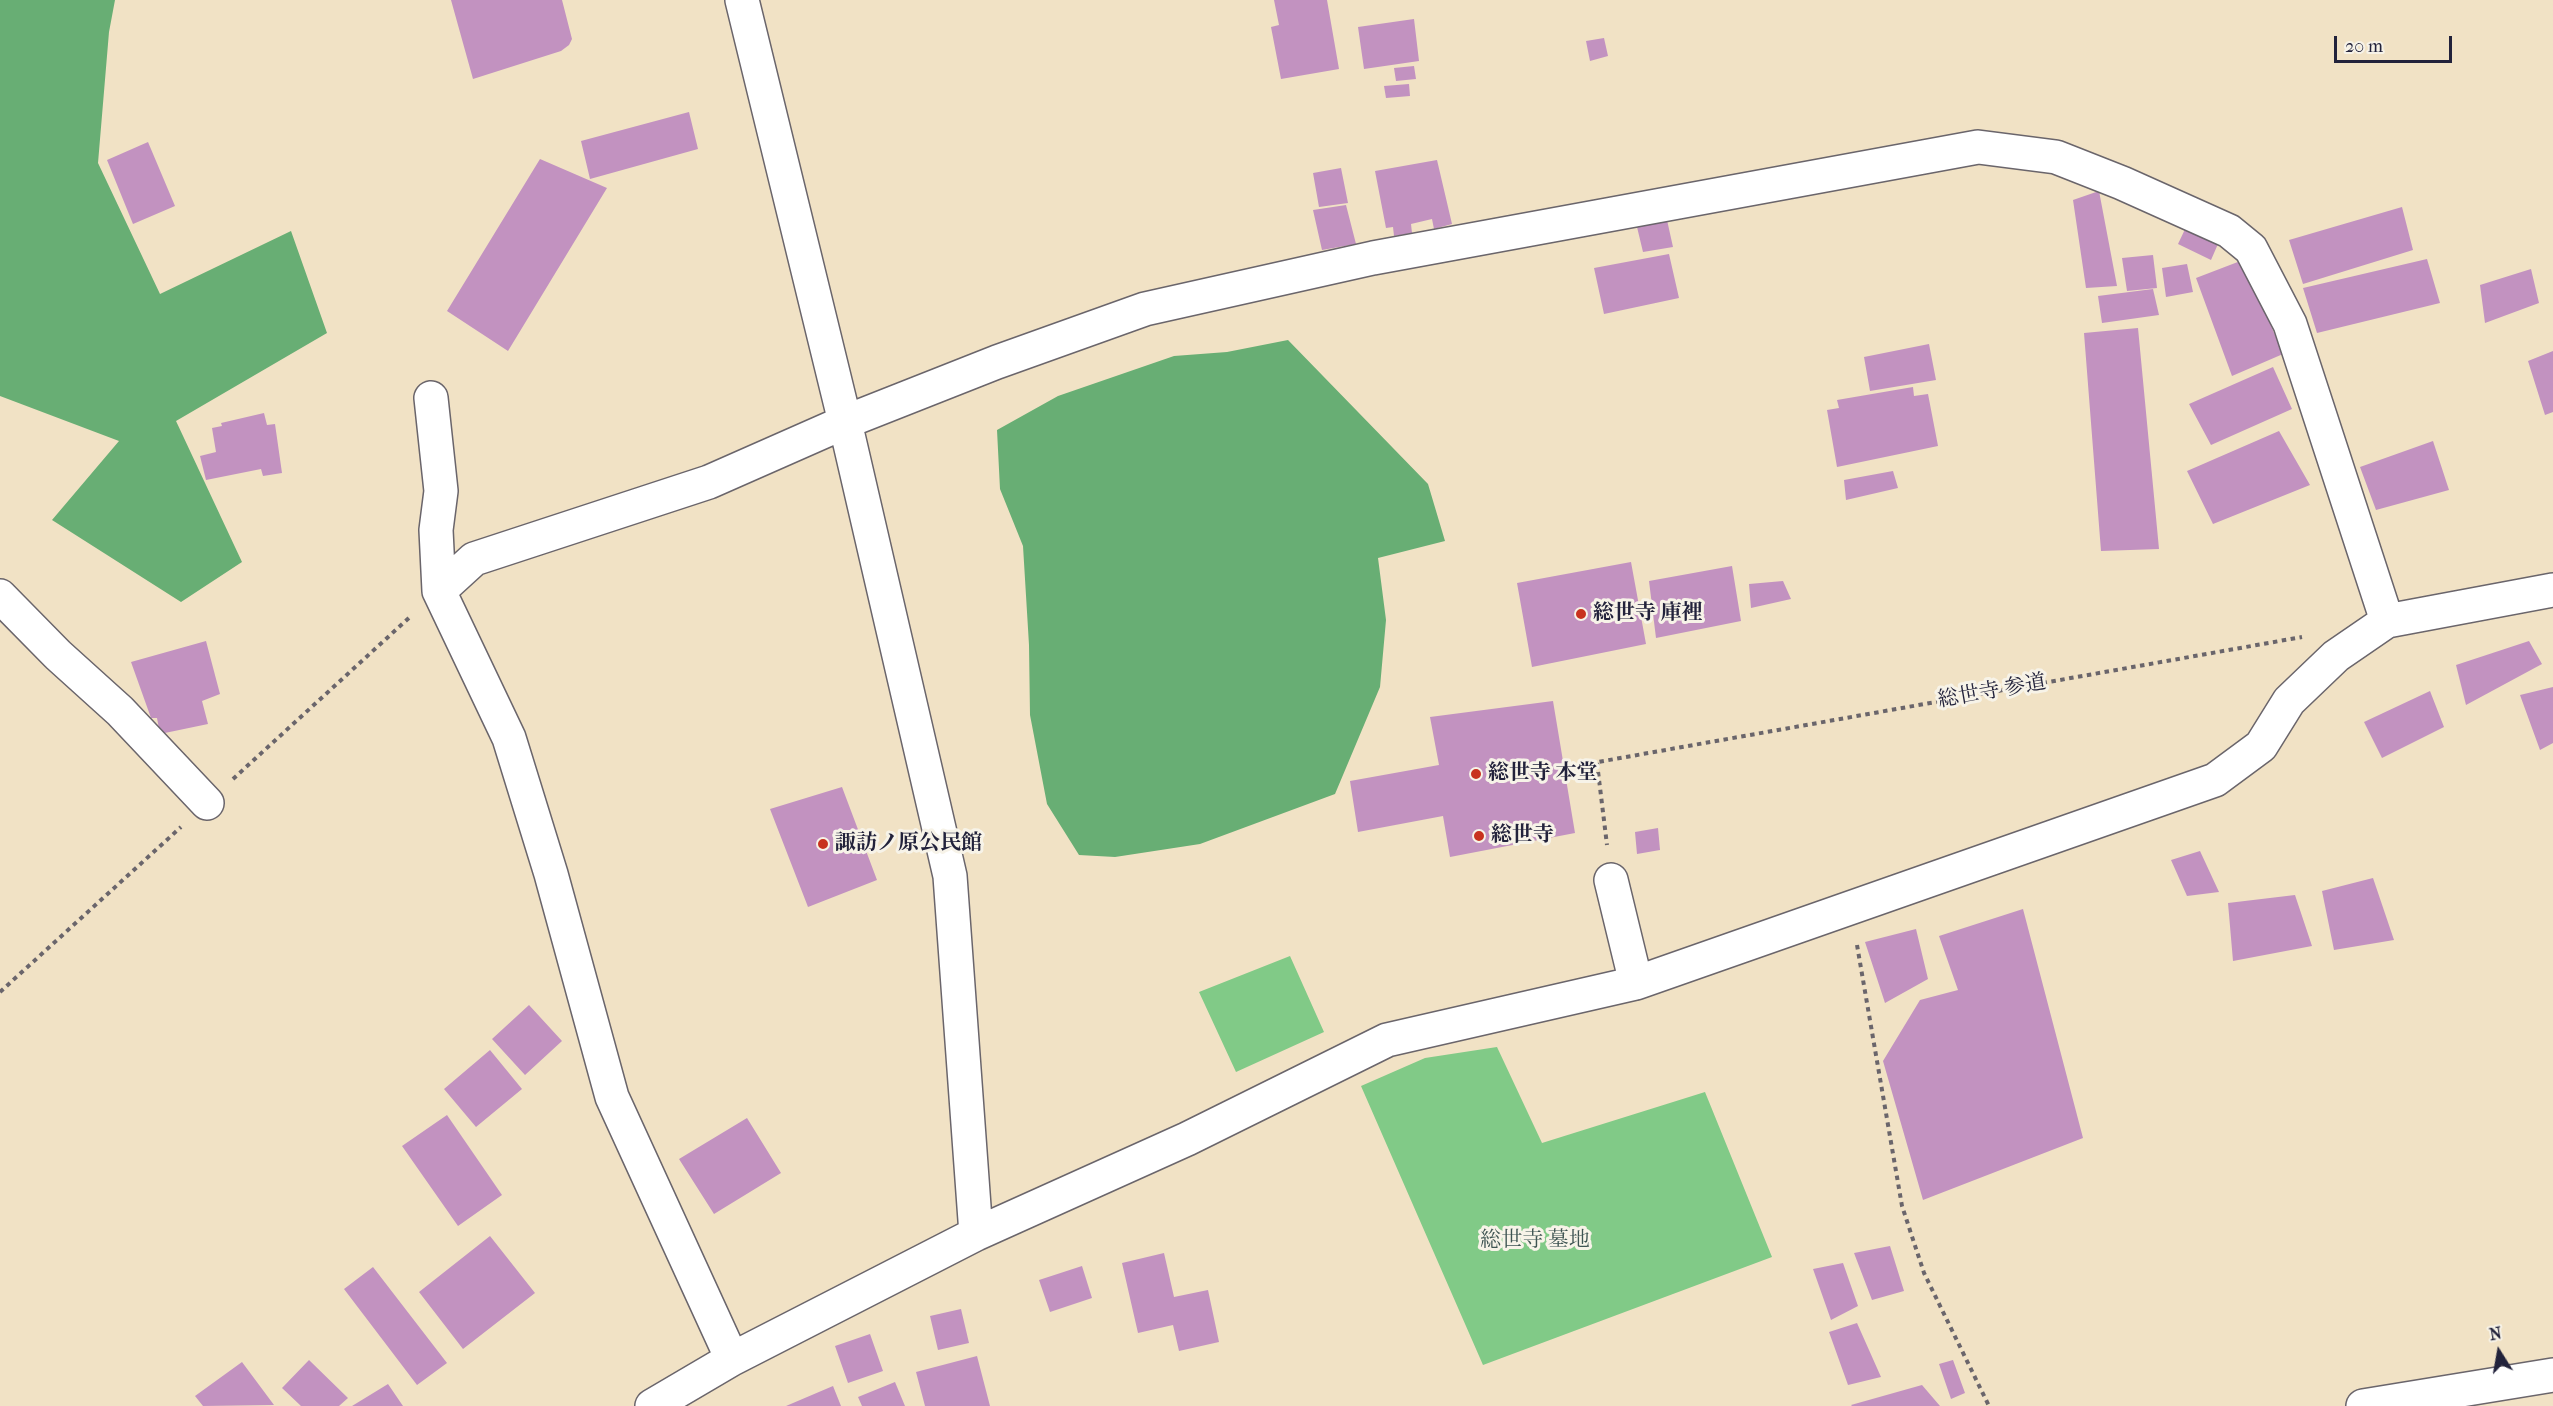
<!DOCTYPE html>
<meta charset="utf-8">
<style>
body{margin:0}
#map{position:relative;width:2553px;height:1406px;overflow:hidden;background:#f1e2c5;font-family:"IM FELL French Canon",serif}
canvas{display:block}
.north{position:absolute;left:2469px;top:1322px;width:60px;height:60px;-webkit-text-stroke:4px #f7f3e8;paint-order:stroke;rotate:349deg;font-size:16px;font-weight:700;line-height:24px;text-align:center;color:#22223b}
.north::after{content:'';display:block;margin:auto;width:21px;height:27px;background:#22223b;clip-path:polygon(50% 0,100% 100%,50% 72%,0 100%)}
.scale{position:absolute;left:2334px;top:36px;width:118px;height:27px;box-sizing:border-box;border:3px solid #22223b;border-top:0;padding-left:8px;font-size:18px;line-height:21px;white-space:nowrap;color:#22223b;-webkit-text-stroke:4px #f7f3e8;paint-order:stroke}
</style>
<div id="map">
<canvas width="2553" height="1406"></canvas>
<div class="north">N</div>
<div class="scale">20 m</div>
</div>
<script>
const g = document.querySelector('canvas').getContext('2d');
g.lineJoin = 'round';
function fill(path, color) { g.fillStyle = color; g.fill(path, 'evenodd'); }
const poly = rows => new Path2D(rows.map(r => 'M' + r).join(''));
function stroke(path, color, width, dash) { g.strokeStyle = color; g.lineWidth = width; g.lineCap = dash ? 'butt' : 'round'; g.setLineDash(dash || []); g.stroke(path); }
function write(font, color, halo, rows, align = 'center') {
  g.font = font + ' "IM FELL French Canon","Noto Serif JP",serif'; g.lineWidth = 6; g.setLineDash([]); g.textBaseline = 'middle'; g.strokeStyle = halo; g.fillStyle = color; for (const [text, x, y, turn = 0] of rows) {
    g.save(); g.translate(x, y); g.rotate((+turn || 0) * Math.PI / 180); g.textAlign = isNaN(turn) ? turn : align; if (halo) g.strokeText(text, 0, 0); g.fillText(text, 0, 0); g.restore();
  }
}
fill(poly([
 [1290,956,1324,1032,1236,1072,1199,992],
 [1497,1047,1542,1143,1705,1092,1772,1257,1483,1365,1361,1086,1425,1058]
]), '#81ca87');
fill(poly([
 [0,0,115,0,109,32,98,163,160,294,291,231,327,333,176,421,242,562,181,602,52,520,119,441,0,396],
 [1288,340,1428,484,1445,541,1378,558,1386,620,1380,687,1335,794,1200,844,1115,857,1079,855,1047,804,1030,715,1029,645,1023,546,1000,489,997,430,1058,396,1174,356,1227,352]
]), '#68ae74');
fill(poly([
 [451,0,562,0,572,39,569,45,561,51,473,79],
 [1274,0,1327,0,1339,69,1281,79,1271,27,1279,25],
 [1414,19,1419,61,1364,69,1358,27],
 [1604,38,1608,56,1590,61,1586,41],
 [1414,66,1416,79,1396,81,1394,68],
 [1409,84,1410,96,1386,98,1384,86],
 [689,112,698,149,590,179,581,141],
 [148,142,175,206,133,224,107,160],
 [540,159,607,188,508,351,447,311],
 [1437,160,1452,224,1434,229,1432,219,1411,224,1412,233,1394,236,1393,227,1386,228,1375,171],
 [1341,168,1348,203,1319,207,1313,173],
 [2099,191,2117,286,2086,288,2073,200],
 [1346,205,1356,244,1322,250,1313,210],
 [2402,207,2413,250,2303,284,2289,240],
 [1667,220,1673,247,1643,252,1637,227],
 [2187,225,2221,237,2211,260,2178,244],
 [1669,254,1679,298,1604,314,1594,268],
 [2153,255,2157,288,2127,291,2122,258],
 [2427,259,2440,303,2317,333,2303,288],
 [2243,260,2283,354,2232,376,2196,278],
 [2187,264,2193,292,2166,297,2162,268],
 [2531,269,2539,303,2485,323,2480,285],
 [2153,289,2159,315,2102,323,2098,296],
 [2138,328,2159,549,2101,551,2084,333],
 [1929,344,1936,380,1870,391,1864,357],
 [2553,351,2553,412,2545,415,2528,361],
 [2273,367,2292,409,2211,445,2189,404],
 [1913,387,1914,396,1928,394,1938,446,1837,467,1827,410,1839,408,1837,400],
 [264,413,267,425,275,424,282,473,263,476,261,469,206,480,200,456,216,452,212,428,222,426,221,423],
 [2279,431,2310,485,2213,524,2187,471],
 [2433,441,2449,490,2376,510,2360,467],
 [1893,471,1898,488,1846,500,1844,480],
 [1631,562,1646,644,1532,667,1517,583],
 [1732,566,1741,621,1656,638,1649,581],
 [1783,581,1791,599,1751,608,1749,584],
 [206,641,220,694,202,701,208,724,160,734,157,718,151,718,131,662],
 [2529,641,2542,664,2466,705,2456,665],
 [2553,687,2553,743,2540,750,2520,695],
 [2430,691,2444,727,2382,758,2364,722],
 [1553,701,1575,833,1450,857,1443,816,1358,832,1350,781,1439,765,1430,717],
 [842,787,877,880,808,907,770,809],
 [1658,828,1660,850,1637,854,1635,832],
 [2200,851,2219,892,2187,896,2171,860],
 [2373,878,2394,940,2334,950,2322,891],
 [2295,895,2312,946,2233,961,2228,903],
 [2023,909,2083,1138,1923,1200,1883,1061,1920,1000,1958,990,1939,936],
 [1916,929,1928,979,1885,1003,1865,942],
 [529,1005,562,1041,525,1075,492,1039],
 [490,1050,522,1089,476,1127,444,1089],
 [447,1115,502,1195,458,1226,402,1146],
 [747,1118,781,1173,714,1214,679,1159],
 [490,1236,535,1293,463,1349,419,1292],
 [1890,1246,1904,1291,1872,1300,1854,1253],
 [1164,1253,1174,1297,1208,1290,1219,1342,1179,1351,1173,1325,1138,1333,1122,1263],
 [1843,1263,1858,1306,1831,1320,1813,1269],
 [1082,1266,1092,1298,1050,1312,1039,1280],
 [373,1267,447,1363,417,1385,344,1289],
 [961,1309,969,1343,938,1350,930,1316],
 [1857,1323,1881,1377,1848,1385,1829,1332],
 [870,1334,883,1371,848,1383,835,1346],
 [977,1356,990,1406,925,1406,916,1372],
 [309,1360,348,1398,339,1406,301,1406,282,1388],
 [1953,1360,1965,1393,1951,1399,1939,1364],
 [242,1362,274,1405,203,1406,195,1396],
 [895,1382,905,1406,862,1406,858,1397],
 [388,1384,403,1406,352,1406],
 [1922,1385,1940,1406,1852,1406,1851,1405],
 [833,1386,841,1406,786,1406]
]), '#c292c0');
const minor = poly([
 [742,0,845,422,950,876,976,1234],
 [431,398,441,491,436,530,439,591,509,738,551,874,612,1097,732,1359],
 [439,591,474,559,709,482,845,422,997,362,1145,309,1373,258,1978,147,2056,157,2122,183,2229,231,2251,249,2290,324,2387,621],
 [0,596,58,655,120,711,207,803],
 [1611,880,1636,983],
 [652,1406,732,1359,976,1234,1187,1139,1387,1040,1636,983,2215,780,2261,746,2289,701,2336,656,2387,621,2553,590],
 [2363,1406,2553,1375]
]);
stroke(minor, '#6a656b', 36);
stroke(poly([
 [1597,763,1607,845],
 [1564,768,2302,637],
 [233,779,411,616],
 [1857,945,1902,1206,1924,1273,1989,1406],
 [0,992,181,827]
]), '#6a656b', 4, [4.5, 4.5]);
stroke(minor, '#fff', 33);
for (const [x, y, r, color] of [
 [1581,614,6,"#c8321e"],
 [1476,774,6,"#c8321e"],
 [1479,836,6,"#c8321e"],
 [823,844,6,"#c8321e"]
]) { const dot = new Path2D(); dot.arc(x, y, r, 0, 2 * Math.PI); g.fillStyle = color; g.fill(dot); stroke(dot, '#f7f3e8', 2); }
write('bold 21px', '#22223b', '#f7f3e8', [
 ["総世寺 庫裡",1593,614],
 ["総世寺 本堂",1488,774],
 ["総世寺",1491,836],
 ["諏訪ノ原公民館",835,844]
], 'left');
write('21px', '#22223b', '#f7f3e8', [
 ["総世寺 参道",1992,692,-10]
]);
write('21px', '#3e5452', '#f7f3e8', [
 ["総世寺 墓地",1535,1241]
]);
</script>
